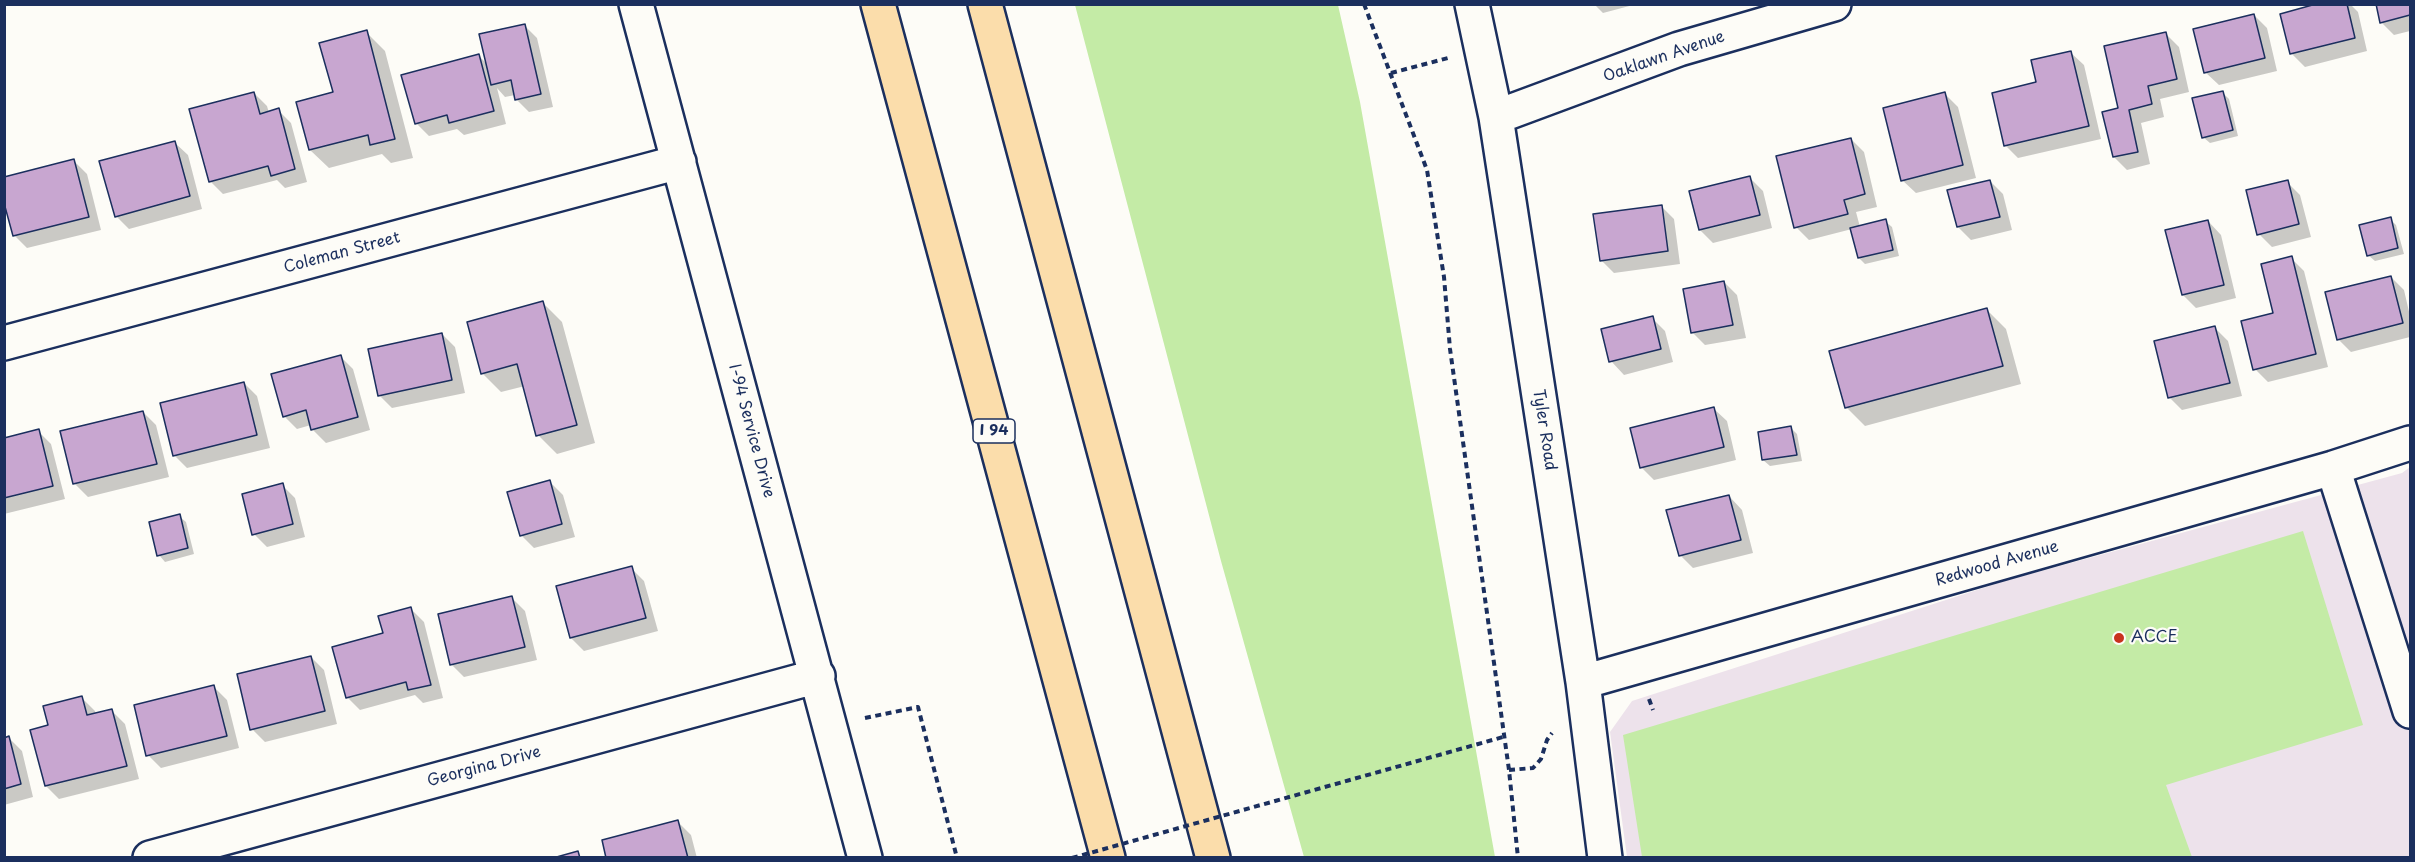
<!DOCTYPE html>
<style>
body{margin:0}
#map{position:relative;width:2415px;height:862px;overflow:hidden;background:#fdfcf7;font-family:"Playpen Sans",sans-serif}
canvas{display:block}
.frame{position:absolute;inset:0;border:6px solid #1b2f5e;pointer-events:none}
</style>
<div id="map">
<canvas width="2415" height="862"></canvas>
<div class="frame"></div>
</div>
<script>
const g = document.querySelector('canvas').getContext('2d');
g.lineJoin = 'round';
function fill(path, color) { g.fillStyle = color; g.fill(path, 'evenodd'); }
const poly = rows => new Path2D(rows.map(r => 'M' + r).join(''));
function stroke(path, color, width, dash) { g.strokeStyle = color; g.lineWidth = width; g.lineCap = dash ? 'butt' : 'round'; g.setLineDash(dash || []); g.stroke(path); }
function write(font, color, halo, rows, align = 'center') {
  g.font = font + ' "Playpen Sans",sans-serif'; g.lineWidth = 4.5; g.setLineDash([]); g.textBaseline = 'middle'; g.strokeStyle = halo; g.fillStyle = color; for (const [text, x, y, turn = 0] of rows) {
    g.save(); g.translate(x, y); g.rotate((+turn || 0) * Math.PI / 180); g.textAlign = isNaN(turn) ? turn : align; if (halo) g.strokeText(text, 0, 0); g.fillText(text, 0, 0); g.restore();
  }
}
fill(poly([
 [2410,467,2410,857,1627,857,1610,732,1632,701,2008,580,2402,473]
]), '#ede2eb');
fill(poly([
 [1075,5,1338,5,1360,102,1495,857,1304,857,1221,561],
 [2303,531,2363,725,2166,785,2192,857,1642,857,1623,735]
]), '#c4eba6');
fill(poly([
 [1594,4,1637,4,1603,13],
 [2323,4,2350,4,2358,12,2367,51,2305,67,2292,54],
 [2377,4,2410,4,2410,31,2394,35,2381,22],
 [2254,15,2267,28,2277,71,2219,85,2205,72],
 [524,25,537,38,553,107,529,112,516,99,515,95,505,97,497,88,506,124,464,135,457,129,429,136,416,123,478,55,488,65],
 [366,32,385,51,413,158,391,163,382,154,329,168,310,150,335,93],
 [2166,34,2179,47,2189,92,2160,99,2164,117,2141,123,2150,164,2127,170,2114,157,2120,109],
 [2070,52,2084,65,2101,139,2018,158,2005,145,2037,83],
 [2222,92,2229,99,2238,136,2210,143,2203,137],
 [254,93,267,106,269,113,278,110,291,123,307,182,285,188,277,180,223,194,210,181],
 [1945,94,1958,107,1976,178,1916,193,1902,180],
 [1851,139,1864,152,1877,207,1856,212,1860,227,1885,221,1892,227,1899,256,1865,264,1859,258,1852,229,1809,240,1796,227],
 [174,142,188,155,202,209,129,229,116,216],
 [74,161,87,174,101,230,27,248,14,235],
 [1750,178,1763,191,1772,228,1713,243,1700,230],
 [1990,181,2003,194,2012,230,1971,240,1958,227],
 [2287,182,2300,195,2311,237,2272,247,2259,234],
 [1661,206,1674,219,1680,264,1614,273,1601,260],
 [2390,219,2396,225,2404,254,2375,261,2368,255],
 [2208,221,2221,235,2236,298,2196,308,2183,295],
 [2291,258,2304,271,2328,367,2268,382,2255,369],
 [2391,277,2404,290,2410,316,2410,337,2351,352,2338,339],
 [1724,282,1737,295,1746,338,1705,345,1692,332],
 [543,303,562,322,595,443,557,454,538,435,525,386,501,392,482,373],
 [1987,310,2006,329,2021,384,1865,426,1846,407],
 [1652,318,1665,331,1673,362,1624,375,1611,361],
 [2215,328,2228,341,2242,396,2182,410,2169,397],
 [442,334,455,347,465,393,392,408,379,395],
 [340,356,353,369,370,430,326,443,313,430,311,425,297,429,284,416],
 [244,383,257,396,270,448,187,468,174,455],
 [1713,408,1727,421,1736,460,1654,480,1641,467],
 [143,412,156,425,169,477,88,497,75,484,62,432],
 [1791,428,1797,434,1802,461,1770,466,1763,460],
 [38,431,51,444,65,499,4,514,4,439],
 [550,482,563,495,575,537,534,548,521,535],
 [282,485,295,498,305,537,267,547,254,534],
 [1729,496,1742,510,1753,553,1693,568,1680,555],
 [179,516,186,522,194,554,165,562,159,555],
 [631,568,644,581,658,631,584,651,571,638],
 [512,598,525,611,537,660,464,677,451,664],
 [411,609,424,622,443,698,423,703,415,695,360,710,347,697,385,635],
 [311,657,324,670,337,724,265,742,252,729],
 [214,687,227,700,239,748,161,768,148,755],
 [82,698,95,711,96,715,112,711,125,724,139,779,59,799,46,786,50,726],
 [9,738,22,751,33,797,4,805,4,739],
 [678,822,691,835,697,858,608,858]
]), '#0003');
const building = poly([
 [2316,4,2347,4,2355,38,2290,54,2280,14,2316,4],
 [2376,4,2410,4,2410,15,2380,23,2376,4],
 [2254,14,2265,58,2204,73,2193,29,2254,14],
 [525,24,541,94,515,100,511,80,491,85,479,34,525,24],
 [367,30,395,139,370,145,368,135,309,150,296,102,333,92,319,43,367,30],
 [2166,32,2177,79,2148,86,2152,104,2129,110,2138,152,2113,157,2102,112,2118,108,2104,46,2166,32],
 [2071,51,2089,126,2004,146,1992,93,2036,82,2031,60,2071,51],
 [479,54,494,111,449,123,447,115,415,124,401,75,479,54],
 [2223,91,2233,130,2202,138,2192,98,2223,91],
 [254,92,260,114,279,108,295,169,271,176,268,166,209,182,189,109,254,92],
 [1945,92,1963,165,1901,181,1883,108,1945,92],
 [1851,138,1865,194,1844,200,1848,214,1794,228,1776,156,1851,138],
 [175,141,190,196,115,217,99,161,175,141],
 [74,159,89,217,13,236,4,203,4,177,74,159],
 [1750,176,1760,215,1699,230,1689,191,1750,176],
 [1990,180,2000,217,1957,227,1947,190,1990,180],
 [2288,180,2299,224,2257,235,2246,190,2288,180],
 [1662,205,1668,251,1600,261,1593,214,1662,205],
 [2391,217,2398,248,2367,256,2359,225,2391,217],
 [1886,219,1893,250,1858,258,1850,228,1886,219],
 [2208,220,2224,285,2182,295,2165,230,2208,220],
 [2292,256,2316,354,2253,370,2241,321,2273,313,2261,264,2292,256],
 [2391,276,2403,323,2337,340,2325,292,2391,276],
 [1724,281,1733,325,1691,333,1683,289,1724,281],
 [543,301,577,425,536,436,517,364,481,374,467,322,543,301],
 [1987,308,2003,366,1845,408,1829,351,1987,308],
 [1653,316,1661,349,1609,362,1601,329,1653,316],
 [2215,326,2230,383,2168,398,2154,341,2215,326],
 [442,333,452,380,378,396,368,349,442,333],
 [341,355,358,417,311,430,306,410,283,417,271,374,341,355],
 [244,382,257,435,173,456,160,403,244,382],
 [1714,407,1724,447,1640,468,1630,428,1714,407],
 [143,411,157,464,73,484,60,431,143,411],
 [1791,426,1797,455,1762,460,1758,432,1791,426],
 [39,429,53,486,4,498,4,438,39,429],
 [550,480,562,524,520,536,507,492,550,480],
 [283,483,293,524,252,535,242,494,283,483],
 [1729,495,1741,540,1679,556,1666,510,1729,495],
 [180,514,188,548,157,556,149,522,180,514],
 [632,566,646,618,570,638,556,586,632,566],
 [512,596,525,647,450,665,438,614,512,596],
 [411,607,431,685,408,690,406,682,346,698,332,647,383,633,378,616,411,607],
 [311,656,325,711,250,730,237,674,311,656],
 [214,685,227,736,146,756,134,705,214,685],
 [82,696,87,715,112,709,127,766,45,786,30,730,48,725,43,706,82,696],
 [9,736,21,784,4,789,4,738,9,736],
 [678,820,688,858,606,858,602,840,678,820],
 [578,851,580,858,553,858,578,851]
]);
fill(building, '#c8a6d0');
stroke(building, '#1b2f5e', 1.5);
const minor = poly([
 [636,4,865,858],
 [1472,4,1496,117,1583,682,1605,858],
 [1496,117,1679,49,1834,4],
 [4,343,679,162],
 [2333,468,2410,711],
 [1583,682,2333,468,2410,443],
 [150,858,818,676]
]);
const highway = poly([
 [878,4,1108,858],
 [985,4,1213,858]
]);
stroke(minor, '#1b2f5e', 38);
stroke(highway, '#1b2f5e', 38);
stroke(poly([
 [1364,4,1427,170,1444,277,1450,349,1509,770,1518,858],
 [1391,73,1448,58],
 [1649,699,1653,710],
 [865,718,918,707,957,858],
 [1509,770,1533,768,1541,759,1547,740,1552,733]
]), '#1b2f5e', 4, [6, 4.5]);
stroke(minor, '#fdfcf7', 33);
stroke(highway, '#fbddab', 33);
stroke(poly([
 [1072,858,1503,737]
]), '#1b2f5e', 4, [6, 4.5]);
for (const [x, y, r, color] of [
 [2119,638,6,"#c8321e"]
]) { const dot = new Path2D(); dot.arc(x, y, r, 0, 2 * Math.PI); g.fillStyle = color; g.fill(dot); stroke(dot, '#fdfcf7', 2); }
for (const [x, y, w] of [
 [994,431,42]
]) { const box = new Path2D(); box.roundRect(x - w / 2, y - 12, w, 24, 4.5); g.fillStyle = '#fdfcf7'; g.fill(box); stroke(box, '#1b2f5e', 1.5); }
write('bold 15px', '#1b2f5e', null, [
 ["I 94",994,431]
]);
write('16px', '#1b2f5e', '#fdfcf7', [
 ["Oaklawn Avenue",1664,57,-19],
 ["Coleman Street",342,253,-15],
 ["Tyler Road",1544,430,81],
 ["I-94 Service Drive",751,431,75],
 ["Redwood Avenue",1997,564,-16],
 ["Georgina Drive",484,767,-15]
]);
write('16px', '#1b2f5e', '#fdfcf7', [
 ["ACCE",2131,638]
], 'left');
</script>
